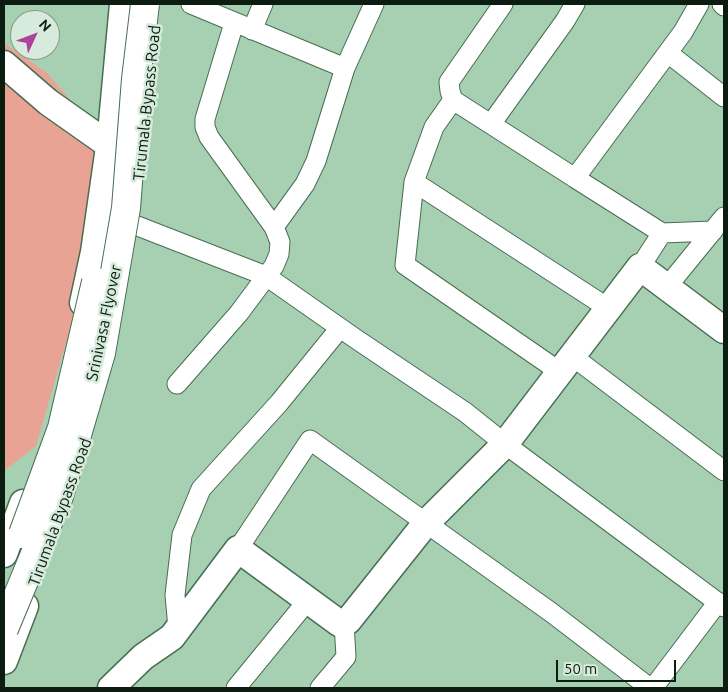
<!DOCTYPE html>
<style>
body{margin:0}
#map{position:relative;width:728px;height:692px;overflow:hidden;background:#a7d0b2;font-family:Ubuntu,sans-serif}
canvas{display:block}
.frame{position:absolute;inset:0;border:5px solid #0c1c11;pointer-events:none}
.north{position:absolute;left:10px;top:10px;width:50px;height:50px;box-sizing:border-box;background:#d6ebdb;border:1px solid #85988a;border-radius:50%;rotate:47deg;font-size:14px;font-weight:700;line-height:20px;text-align:center;color:#0c1c11}
.north::after{content:'';display:block;margin:auto;width:18px;height:22px;background:#ae41a0;clip-path:polygon(50% 0,100% 100%,50% 72%,0 100%)}
.scale{position:absolute;left:556px;top:660px;width:120px;height:22px;box-sizing:border-box;border:2px solid #0c1c11;border-top:0;padding-left:6px;font-size:15px;line-height:18px;white-space:nowrap;color:#0c1c11;-webkit-text-stroke:4px #d6ebdb;paint-order:stroke}
</style>
<div id="map">
<canvas width="728" height="692"></canvas>
<div class="frame"></div>
<div class="north">N</div>
<div class="scale">50 m</div>
</div>
<script>
const g = document.querySelector('canvas').getContext('2d');
g.lineJoin = 'round';
function fill(path, color) { g.fillStyle = color; g.fill(path, 'evenodd'); }
const poly = rows => new Path2D(rows.map(r => 'M' + r).join(''));
function stroke(path, color, width, dash) { g.strokeStyle = color; g.lineWidth = width; g.lineCap = dash ? 'butt' : 'round'; g.setLineDash(dash || []); g.stroke(path); }
function write(font, color, halo, rows, align = 'center') {
  g.font = font + ' Ubuntu,sans-serif'; g.lineWidth = 5; g.setLineDash([]); g.textBaseline = 'middle'; g.strokeStyle = halo; g.fillStyle = color; for (const [text, x, y, turn = 0] of rows) {
    g.save(); g.translate(x, y); g.rotate((+turn || 0) * Math.PI / 180); g.textAlign = isNaN(turn) ? turn : align; if (halo) g.strokeText(text, 0, 0); g.fillText(text, 0, 0); g.restore();
  }
}
fill(poly([
 [4,43,47,73,109,145,74,315,36,446,4,471]
]), '#e9a394');
const street = poly([
 [191,4,345,68,374,4],
 [503,4,449,82,450,91,453,100,575,178],
 [722,4,724,6],
 [252,30,263,4],
 [668,53,724,97],
 [453,100,434,127,414,182,405,265,560,372],
 [491,124,565,21,575,4],
 [414,182,608,308],
 [135,225,266,276,356,339,465,412,505,444,724,607],
 [274,227,305,184,316,161,345,68],
 [662,233,713,231],
 [640,267,662,233,575,178,683,32,699,4],
 [666,288,724,217],
 [572,356,724,471],
 [177,384,239,313,274,266,279,254,280,242,274,227,209,137,205,127,205,119,234,23],
 [238,549,310,440,552,613,650,688],
 [178,628,175,595,182,535,201,489,279,403,340,328],
 [236,688,308,600],
 [320,688,346,657,344,623],
 [653,688,718,602]
]);
const secondary = poly([
 [4,64,48,102,109,145,125,146],
 [83,303,94,252,111,133,123,4],
 [4,554,23,503],
 [4,661,25,606],
 [111,688,143,657,172,637,238,549,339,623,348,621,426,523,505,444,640,267,724,330]
]);
stroke(street, '#476d52', 21);
stroke(secondary, '#476d52', 29);
stroke(street, '#fff', 19);
stroke(secondary, '#fff', 26);
const primaryBridge = poly([
 [23,534,62,428,96,282],
 [4,629,59,496,101,353,126,208,136,79,145,4]
]);
stroke(primaryBridge, '#476d52', 30, []);
stroke(primaryBridge, '#fff', 28);
write('16px', '#0c1c11', '#d6ebdb', [
 ["Tirumala Bypass Road",147,103,-84],
 ["Srinivasa Flyover",104,323,-78],
 ["Tirumala Bypass Road",60,512,-70]
]);
</script>
